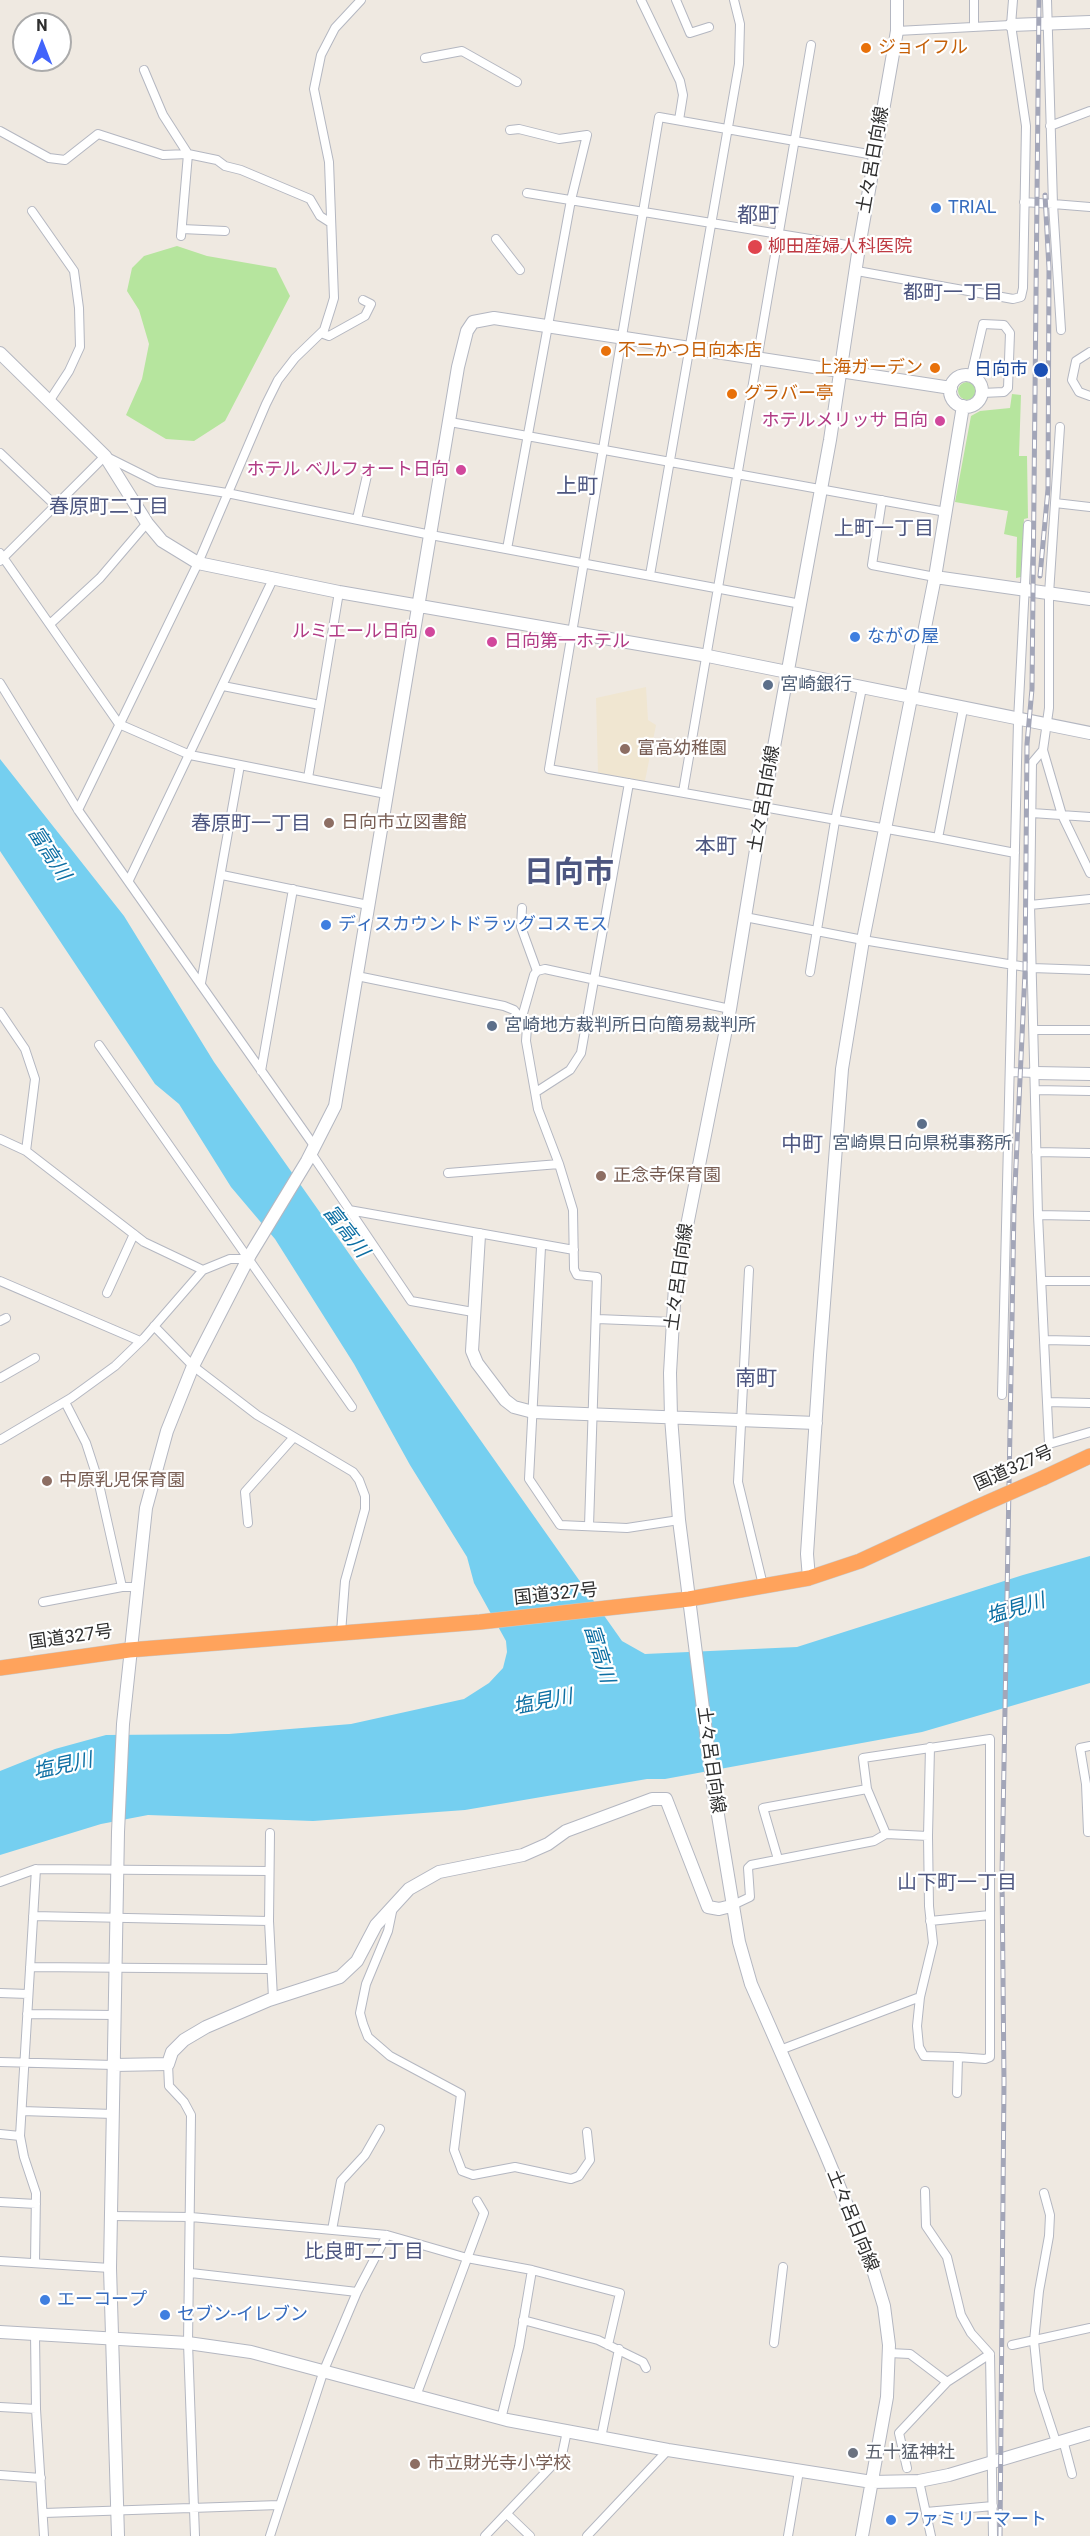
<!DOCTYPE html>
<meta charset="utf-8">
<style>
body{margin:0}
#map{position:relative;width:1090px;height:2536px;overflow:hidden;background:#efe9e1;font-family:Roboto,sans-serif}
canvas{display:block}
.north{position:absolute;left:12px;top:12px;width:60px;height:60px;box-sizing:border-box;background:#fff;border:2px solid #ababab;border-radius:50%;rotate:0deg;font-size:16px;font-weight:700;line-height:24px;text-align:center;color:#2e2e2e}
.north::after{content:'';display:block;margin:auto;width:21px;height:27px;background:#4264fb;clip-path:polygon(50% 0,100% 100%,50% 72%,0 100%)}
</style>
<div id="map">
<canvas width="1090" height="2536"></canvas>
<div class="north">N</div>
</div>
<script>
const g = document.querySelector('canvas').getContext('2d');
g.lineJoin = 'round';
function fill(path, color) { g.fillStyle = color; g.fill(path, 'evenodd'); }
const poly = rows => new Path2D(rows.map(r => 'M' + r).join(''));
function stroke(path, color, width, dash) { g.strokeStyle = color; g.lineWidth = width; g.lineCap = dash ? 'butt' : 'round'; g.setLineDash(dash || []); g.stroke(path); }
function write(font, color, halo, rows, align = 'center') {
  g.font = font + ' Roboto,"Noto Sans JP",sans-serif'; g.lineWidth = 4.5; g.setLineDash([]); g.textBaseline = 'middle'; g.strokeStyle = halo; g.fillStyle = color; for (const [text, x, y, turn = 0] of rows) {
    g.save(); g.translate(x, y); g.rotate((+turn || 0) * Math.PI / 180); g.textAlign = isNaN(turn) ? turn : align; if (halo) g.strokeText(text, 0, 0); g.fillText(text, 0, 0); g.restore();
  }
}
fill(poly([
 [646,687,648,720,656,725,645,781,598,773,596,698]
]), '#f0e6d1');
fill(poly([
 [177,246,207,256,276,268,290,296,225,421,194,441,166,439,126,415,142,379,149,344,139,310,127,291,132,268,144,256],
 '958 391a9 9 0 1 1 18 0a9 9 0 1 1-18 0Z',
 [1012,394,1021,395,1019,456,1027,456,1028,518,1024,519,1021,577,1016,578,1017,537,1004,534,1008,511,955,502,971,416,980,411,1010,408]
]), '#b6e59e');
fill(poly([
 [0,759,124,916,214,1062,622,1641,645,1654,797,1647,1023,1575,1090,1556,1090,1683,922,1732,665,1779,647,1779,465,1810,313,1821,148,1815,101,1824,0,1855,0,1771,55,1749,106,1735,229,1734,351,1724,464,1699,489,1683,503,1668,507,1652,506,1641,474,1583,467,1557,410,1465,354,1364,275,1239,231,1187,179,1104,155,1084,0,851]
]), '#75cff0');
const street = poly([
 [641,0,680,81,683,95,679,120],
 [676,0,690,33,709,27],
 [974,0,974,26],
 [1047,0,1053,204,1090,207],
 [897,31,1011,25],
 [425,58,462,51,517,82],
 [144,70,163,115,188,154,217,160,225,166,241,170,310,199,320,216,331,223],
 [1050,126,1090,111],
 [0,131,49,158,65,160,98,134,163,155,188,154,181,236],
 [874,155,659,117,549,769,938,838,963,709],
 [527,193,859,247],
 [1024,202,1053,204,1061,330],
 [32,211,74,271,79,308,80,347,69,371,50,400],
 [182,229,225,231],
 [496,239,520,270],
 [857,271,1013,299,1021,297,1023,288,1026,126,1011,25,1013,0],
 [321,333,329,336,365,316,371,304,363,300],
 [1090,352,1076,361,1072,380,1079,392,1090,396],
 [971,376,983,324,1004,325,1010,333,1008,388,1004,392,982,393],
 [450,422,946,512],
 [1060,427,1049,594,1049,708,1043,750,1062,815,1090,873],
 [0,453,56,506],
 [882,500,872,565,935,577],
 [1055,503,1090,507],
 [357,519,368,471],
 [507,549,571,200,587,135,559,139,519,129,510,130],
 [0,553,119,724,190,755,386,794],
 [0,561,105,456,157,482,227,493,431,535,801,604],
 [650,575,739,64,740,24,734,0],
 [50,624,100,578,147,523],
 [0,683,78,810,315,1147],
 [223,686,320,705],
 [308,778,339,592],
 [683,792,811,45],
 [78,810,198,563,266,404,278,380,295,358,324,330,331,308,334,298,329,162,314,89,321,55,335,28,361,0],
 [1032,813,1090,817],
 [938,838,1015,853],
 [222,875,368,905],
 [129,880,273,579],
 [1090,899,1030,905,1038,1215,1049,1444,1090,1432],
 [1030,905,1032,763,1043,750],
 [522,908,521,927,537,971],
 [745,917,863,940,1032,968,1090,970],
 [810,972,835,821,862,688],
 [357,976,504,1006,514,1010,527,1027,526,1041,538,1109,559,1164,573,1210,574,1269,577,1275,597,1277,589,1526],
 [201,983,240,765],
 [0,1012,25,1049,35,1079,26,1151],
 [522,1017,534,975,537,971,545,969,730,1009],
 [1034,1030,1090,1030],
 [99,1045,352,1407],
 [261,1071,293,889],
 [1010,1072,1035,1073],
 [1035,1090,1090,1091],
 [536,1092,570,1070,581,1053,629,783],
 [0,1139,26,1151,144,1242,203,1270],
 [1036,1152,1090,1153],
 [311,1153,411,1301,473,1312],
 [448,1173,559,1164],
 [349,1210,574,1250],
 [1038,1215,1090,1216],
 [541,1247,529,1479,560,1525,627,1528,679,1520],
 [749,1270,738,1482,763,1585],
 [0,1281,140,1341],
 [1043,1281,1090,1281],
 [107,1293,134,1234],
 [597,1319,672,1322],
 [0,1321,6,1318],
 [154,1326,193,1366,257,1415,353,1472,359,1480,365,1496,365,1509,345,1581,341,1633],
 [1045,1340,1090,1341],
 [0,1378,35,1358],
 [1002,1395,1018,721,1028,525],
 [65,1402,86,1443,98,1480,122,1587,136,1587],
 [1047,1402,1090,1403],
 [0,1440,71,1398,115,1366,144,1338,203,1270,230,1259,250,1259],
 [248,1523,245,1492,294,1437],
 [43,1602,122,1587],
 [930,1747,928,1836,929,1906,933,1943,920,1997,917,2026,919,2047,924,2056,958,2057,957,2093],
 [1088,1832,1086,1784,1080,1748,1090,1746],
 [270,1833,269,1921,273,1998],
 [886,1834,867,1789,863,1758,990,1739,990,2057,985,2059,958,2057],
 [778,1859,763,1808,867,1789],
 [0,1882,36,1869,269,1871],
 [731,1906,750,1897,748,1868,751,1865,874,1841,886,1834,928,1836],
 [393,1907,388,1931,366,1984,360,2013,363,2024,368,2037,390,2056,461,2094,454,2150,462,2171,473,2175,515,2167,571,2179,579,2176,590,2160,587,2132],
 [33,1916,269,1921],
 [930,1921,990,1915],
 [30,1967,270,1969],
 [0,1993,28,1994],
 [27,2014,115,2015],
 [780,2050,920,1997],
 [0,2062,114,2065],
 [168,2064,169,2086,184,2102,191,2115,188,2343,195,2536],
 [22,2111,113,2114],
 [0,2134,20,2136],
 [925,2191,926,2226,947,2257,961,2315,971,2333,990,2354,993,2536],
 [1044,2193,1050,2215,1049,2236,1039,2291,1034,2341,1039,2390,1056,2442],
 [0,2202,36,2204],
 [111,2216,191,2217,387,2235,467,2258,532,2270,620,2293,608,2345],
 [332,2230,341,2181,365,2155,380,2129],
 [0,2261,110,2268],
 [35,2263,36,2193,24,2157,20,2136,36,1869],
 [191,2273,357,2292],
 [523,2320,598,2340,643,2362,646,2368],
 [35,2334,36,2409,44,2536],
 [774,2343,783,2267],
 [1012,2345,1090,2328],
 [889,2353,910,2354,947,2382],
 [416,2396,484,2213,477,2201],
 [0,2407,36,2409],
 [501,2419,519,2347,532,2270],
 [601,2438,619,2349],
 [1063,2440,1072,2474],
 [907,2468,899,2433,947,2382,990,2354],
 [0,2475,41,2478],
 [919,2481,931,2536],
 [926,2512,993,2506],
 [44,2513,279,2505],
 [507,2514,530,2536],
 [270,2536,324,2370,357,2292,387,2235],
 [485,2536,562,2455,567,2431],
 [587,2536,668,2450],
 [788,2536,799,2471]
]);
const secondary = poly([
 [1011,25,1090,22],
 [0,353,105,456,147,523,162,541,198,563,339,592,708,656,1090,733],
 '950 391a16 16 0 1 1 32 0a16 16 0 1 1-32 0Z',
 [935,577,1090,599],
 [1035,1073,1090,1074],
 [479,1235,472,1351,477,1363,505,1400,514,1407,533,1412,816,1423],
 [809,1578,807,1554,820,1355,842,1069,863,940,935,577,963,406],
 [114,2065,168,2064,172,2052,184,2040,206,2027,269,2000,340,1977,357,1961,376,1925,409,1889,439,1872,523,1855,548,1844,566,1831,652,1799,666,1799,708,1907,719,1909,731,1906],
 [0,2332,188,2343,251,2352,507,2420,668,2450,872,2482,919,2481,949,2475,1090,2433],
 [118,2536,110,2268,118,1832,123,1724,146,1508,167,1431,193,1366,250,1255,307,1161,335,1106,458,367,467,331,473,322,494,318,951,388],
 [862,2536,887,2397,889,2345,884,2306,871,2263,824,2150,751,1984,739,1942,712,1779,679,1520,671,1417,670,1373,675,1286,730,1009,763,807,830,440,859,247,897,31,897,0]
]);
const highway = poly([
 [1043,1478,1090,1456],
 [0,1668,129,1650,480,1622,689,1599,809,1578,860,1561,977,1507]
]);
stroke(street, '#b4b7c1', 10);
stroke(secondary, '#b4b7c1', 14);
stroke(highway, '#c9c9c9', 16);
stroke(street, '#fff', 8);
stroke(secondary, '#fff', 12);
stroke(highway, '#ffa35c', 15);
const rail = poly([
 [1040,576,1048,489,1049,268,1045,195],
 [1000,2536,1004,2082,1002,1875,1014,1208,1025,972,1027,744,1032,689,1039,0]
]);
stroke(rail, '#a3a6b8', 5);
stroke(rail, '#fff', 3, [9]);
const highwayBridge = poly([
 [977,1507,1043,1478]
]);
stroke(highwayBridge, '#c9c9c9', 16, []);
stroke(highwayBridge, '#ffa35c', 15);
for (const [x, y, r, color] of [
 [866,48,6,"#e8710a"],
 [936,208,6,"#3f7fe0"],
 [755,247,8,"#e0444e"],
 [606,351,6,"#e8710a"],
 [935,368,6,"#e8710a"],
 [1041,370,8,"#1a4fb4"],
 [732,394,6,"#e8710a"],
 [940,421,6,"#d1479c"],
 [461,470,6,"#d1479c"],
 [430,632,6,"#d1479c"],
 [855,637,6,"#3f7fe0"],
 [492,642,6,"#d1479c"],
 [768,685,6,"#5c6f8a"],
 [625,749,6,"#8d6e63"],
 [329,823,6,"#8d6e63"],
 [326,925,6,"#3f7fe0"],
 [492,1026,6,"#5c6f8a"],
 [922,1124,6,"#5c6f8a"],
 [601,1176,6,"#8d6e63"],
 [47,1481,6,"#8d6e63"],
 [45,2300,6,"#3f7fe0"],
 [165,2315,6,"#3f7fe0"],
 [853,2453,6,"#6b7280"],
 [415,2464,6,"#8d6e63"],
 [891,2520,6,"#3f7fe0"]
]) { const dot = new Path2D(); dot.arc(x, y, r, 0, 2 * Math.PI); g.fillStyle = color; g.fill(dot); stroke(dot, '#fff', 2); }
write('18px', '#c56008', '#fff', [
 ["ジョイフル",878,48],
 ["不二かつ日向本店",618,351],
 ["上海ガーデン",923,368,"right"],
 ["グラバー亭",744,394]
], 'left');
write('18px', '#2e2e2e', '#fff', [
 ["土々呂日向線",874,160,-80],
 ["土々呂日向線",765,799,-80],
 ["土々呂日向線",680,1277,-82],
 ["国道327号",1014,1469,-24],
 ["国道327号",556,1595,-6],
 ["国道327号",71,1638,-8],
 ["土々呂日向線",710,1760,82],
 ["土々呂日向線",852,2221,68]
]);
write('18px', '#366cbe', '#fff', [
 ["TRIAL",948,208],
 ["ながの屋",867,637],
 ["ディスカウントドラッグコスモス",338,925],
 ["エーコープ",57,2300],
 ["セブン-イレブン",177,2315],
 ["ファミリーマート",903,2520]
], 'left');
write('18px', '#be3a42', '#fff', [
 ["柳田産婦人科医院",768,247]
], 'left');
write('18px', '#164399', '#fff', [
 ["日向市",1028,370]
], 'right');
write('18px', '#b23c85', '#fff', [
 ["ホテルメリッサ 日向",928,421],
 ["ホテル ベルフォート日向",449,470],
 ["ルミエール日向",418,632],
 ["日向第一ホテル",504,642,"left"]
], 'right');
write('18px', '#4e5e75', '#fff', [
 ["宮崎銀行",780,685],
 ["宮崎地方裁判所日向簡易裁判所",504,1026],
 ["宮崎県日向県税事務所",922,1144,"center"]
], 'left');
write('18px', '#785e54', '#fff', [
 ["富高幼稚園",637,749],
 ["日向市立図書館",341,823],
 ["正念寺保育園",613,1176],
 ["中原乳児保育園",59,1481],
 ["市立財光寺小学校",427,2464]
], 'left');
write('18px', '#5b616d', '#fff', [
 ["五十猛神社",865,2453]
], 'left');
write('20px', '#4d5680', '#fff', [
 ["都町一丁目",953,294],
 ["春原町二丁目",109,508],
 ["上町一丁目",884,530],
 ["春原町一丁目",251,825],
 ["山下町一丁目",957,1884],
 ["比良町二丁目",364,2253]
]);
write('italic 20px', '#0d6fa3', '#fff', [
 ["富高川",48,854,57],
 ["富高川",345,1232,52],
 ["塩見川",1016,1610,-17],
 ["富高川",598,1654,73],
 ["塩見川",543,1703,-11],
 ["塩見川",63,1767,-12]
]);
write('21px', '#4d5680', '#fff', [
 ["都町",758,217],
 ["上町",577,488],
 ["本町",716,848],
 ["中町",802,1146],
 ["南町",756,1380]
]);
write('bold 30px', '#4d5680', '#fff', [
 ["日向市",569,874]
]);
</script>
